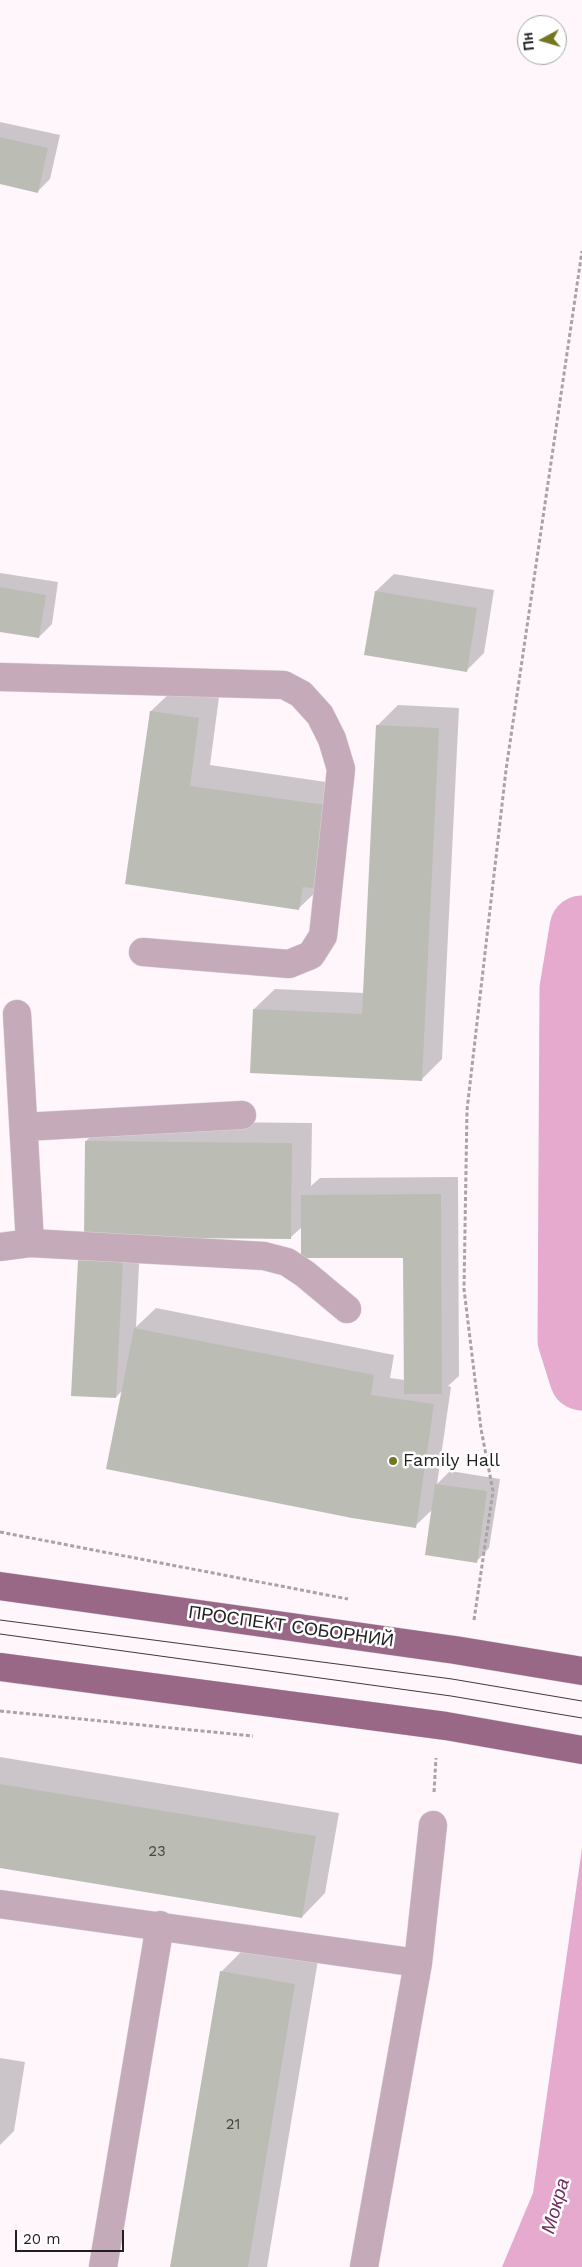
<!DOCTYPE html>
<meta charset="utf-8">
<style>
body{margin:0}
#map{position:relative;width:582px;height:2267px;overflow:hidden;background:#fef6fb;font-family:"Work Sans",sans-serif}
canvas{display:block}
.north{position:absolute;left:517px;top:15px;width:50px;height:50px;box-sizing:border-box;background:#fff;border:1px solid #a7a5a6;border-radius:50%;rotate:264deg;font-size:14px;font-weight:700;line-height:20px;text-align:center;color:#221f20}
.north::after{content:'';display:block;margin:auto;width:18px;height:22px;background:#737820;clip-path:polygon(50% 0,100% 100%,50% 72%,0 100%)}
.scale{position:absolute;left:15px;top:2230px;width:109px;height:22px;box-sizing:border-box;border:2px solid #221f20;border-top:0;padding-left:6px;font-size:15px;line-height:18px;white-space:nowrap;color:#221f20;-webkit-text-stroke:4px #fff;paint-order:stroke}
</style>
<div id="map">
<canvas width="582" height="2267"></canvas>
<div class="north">Пн</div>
<div class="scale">20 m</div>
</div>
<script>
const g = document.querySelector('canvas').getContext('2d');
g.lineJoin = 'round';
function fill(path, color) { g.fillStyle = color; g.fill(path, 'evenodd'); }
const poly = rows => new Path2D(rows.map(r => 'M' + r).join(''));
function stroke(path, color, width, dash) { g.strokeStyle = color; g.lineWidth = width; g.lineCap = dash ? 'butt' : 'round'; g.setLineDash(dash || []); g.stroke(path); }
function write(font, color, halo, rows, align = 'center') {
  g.font = font + ' "Work Sans",sans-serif'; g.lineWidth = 5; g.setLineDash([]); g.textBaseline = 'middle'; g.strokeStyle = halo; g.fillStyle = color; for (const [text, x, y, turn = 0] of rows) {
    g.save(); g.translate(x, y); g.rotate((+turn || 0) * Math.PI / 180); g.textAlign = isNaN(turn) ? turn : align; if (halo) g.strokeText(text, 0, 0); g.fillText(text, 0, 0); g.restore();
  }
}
fill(poly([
 [582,1848,582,2267,502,2267,533,2193]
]), '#e6aacf');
fill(poly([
 [0,122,60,135,50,179,37,192,0,183],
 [0,573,58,582,52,624,39,637,0,630],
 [394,574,494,590,484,653,466,671,366,654,376,591],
 [172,691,219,697,210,765,353,786,342,867,299,908,126,883,151,711],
 [398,705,459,708,442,1059,421,1080,254,1009,275,989,364,993,377,726],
 [107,1121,312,1123,311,1186,320,1178,458,1177,459,1376,448,1386,451,1387,437,1484,450,1471,500,1479,489,1548,476,1562,433,1509,415,1526,123,1390,116,1397,79,1260,97,1243,140,1245,136,1327,156,1308,394,1355,390,1378,405,1380,404,1257,302,1227,290,1238,86,1141],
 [0,1757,339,1813,325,1893,302,1917,0,1867],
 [245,1948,318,1960,267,2267,171,2267,221,1972],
 [0,2058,25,2062,14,2131,0,2145]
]), '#0003');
stroke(poly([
 [582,928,572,989,570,1340,582,1378]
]), '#e6aacf', 65);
fill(poly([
 [0,137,48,148,38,193,0,184],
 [0,587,46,595,39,638,0,632],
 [375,591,477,608,467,672,364,655],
 [150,711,199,718,190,786,333,806,321,889,303,887,299,910,125,884],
 [376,725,439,728,422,1081,250,1073,253,1009,362,1014],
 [85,1141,292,1143,291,1239,84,1237],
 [441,1194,442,1394,404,1394,403,1258,301,1258,301,1195],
 [78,1260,123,1262,116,1398,71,1396],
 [134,1328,374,1375,371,1395,434,1404,416,1528,352,1518,106,1469],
 [435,1484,487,1491,477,1563,425,1555],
 [0,1784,316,1836,302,1918,0,1868],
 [220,1971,295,1984,248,2267,170,2267]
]), '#bbbcb4');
const minor = poly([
 [0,677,284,685,301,694,320,715,332,739,341,769,323,936,311,955,289,964,143,952],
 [24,1127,242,1115],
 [30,1243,264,1256,287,1262,305,1274,347,1309],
 [0,1247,30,1243,17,1014],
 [0,1904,418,1963],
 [103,2267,160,1925],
 [364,2267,418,1963,433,1825]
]);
const major = poly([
 [0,1586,455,1650,582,1671],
 [0,1667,446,1726,582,1750]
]);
stroke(minor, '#dbd4d8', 29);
stroke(major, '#dbd4d8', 29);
stroke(poly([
 [0,1532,348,1599],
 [474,1620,493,1491,481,1429,464,1289,467,1110,506,770,582,251],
 [0,1711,253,1736],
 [434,1792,436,1758]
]), '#a9a3a6', 3, [4, 2.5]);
stroke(minor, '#c5aaba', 28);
stroke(major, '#986886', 28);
stroke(poly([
 [0,1620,452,1679,582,1701],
 [0,1634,451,1696,582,1718]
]), '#3e3a3b', 1);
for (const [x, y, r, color] of [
 [393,1461,5,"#737820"]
]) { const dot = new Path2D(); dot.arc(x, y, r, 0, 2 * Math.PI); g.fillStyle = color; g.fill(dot); stroke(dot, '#fff', 2); }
write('15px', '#484645', null, [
 ["23",157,1852],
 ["21",233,2125]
]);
write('18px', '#221f20', '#fff', [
 ["Family Hall",403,1461]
], 'left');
write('18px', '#221f20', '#fff', [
 ["ПРОСПЕКТ СОБОРНИЙ",291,1627,8]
]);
write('italic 19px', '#722b5b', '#fff', [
 ["Мокра",556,2206,-74]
]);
</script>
